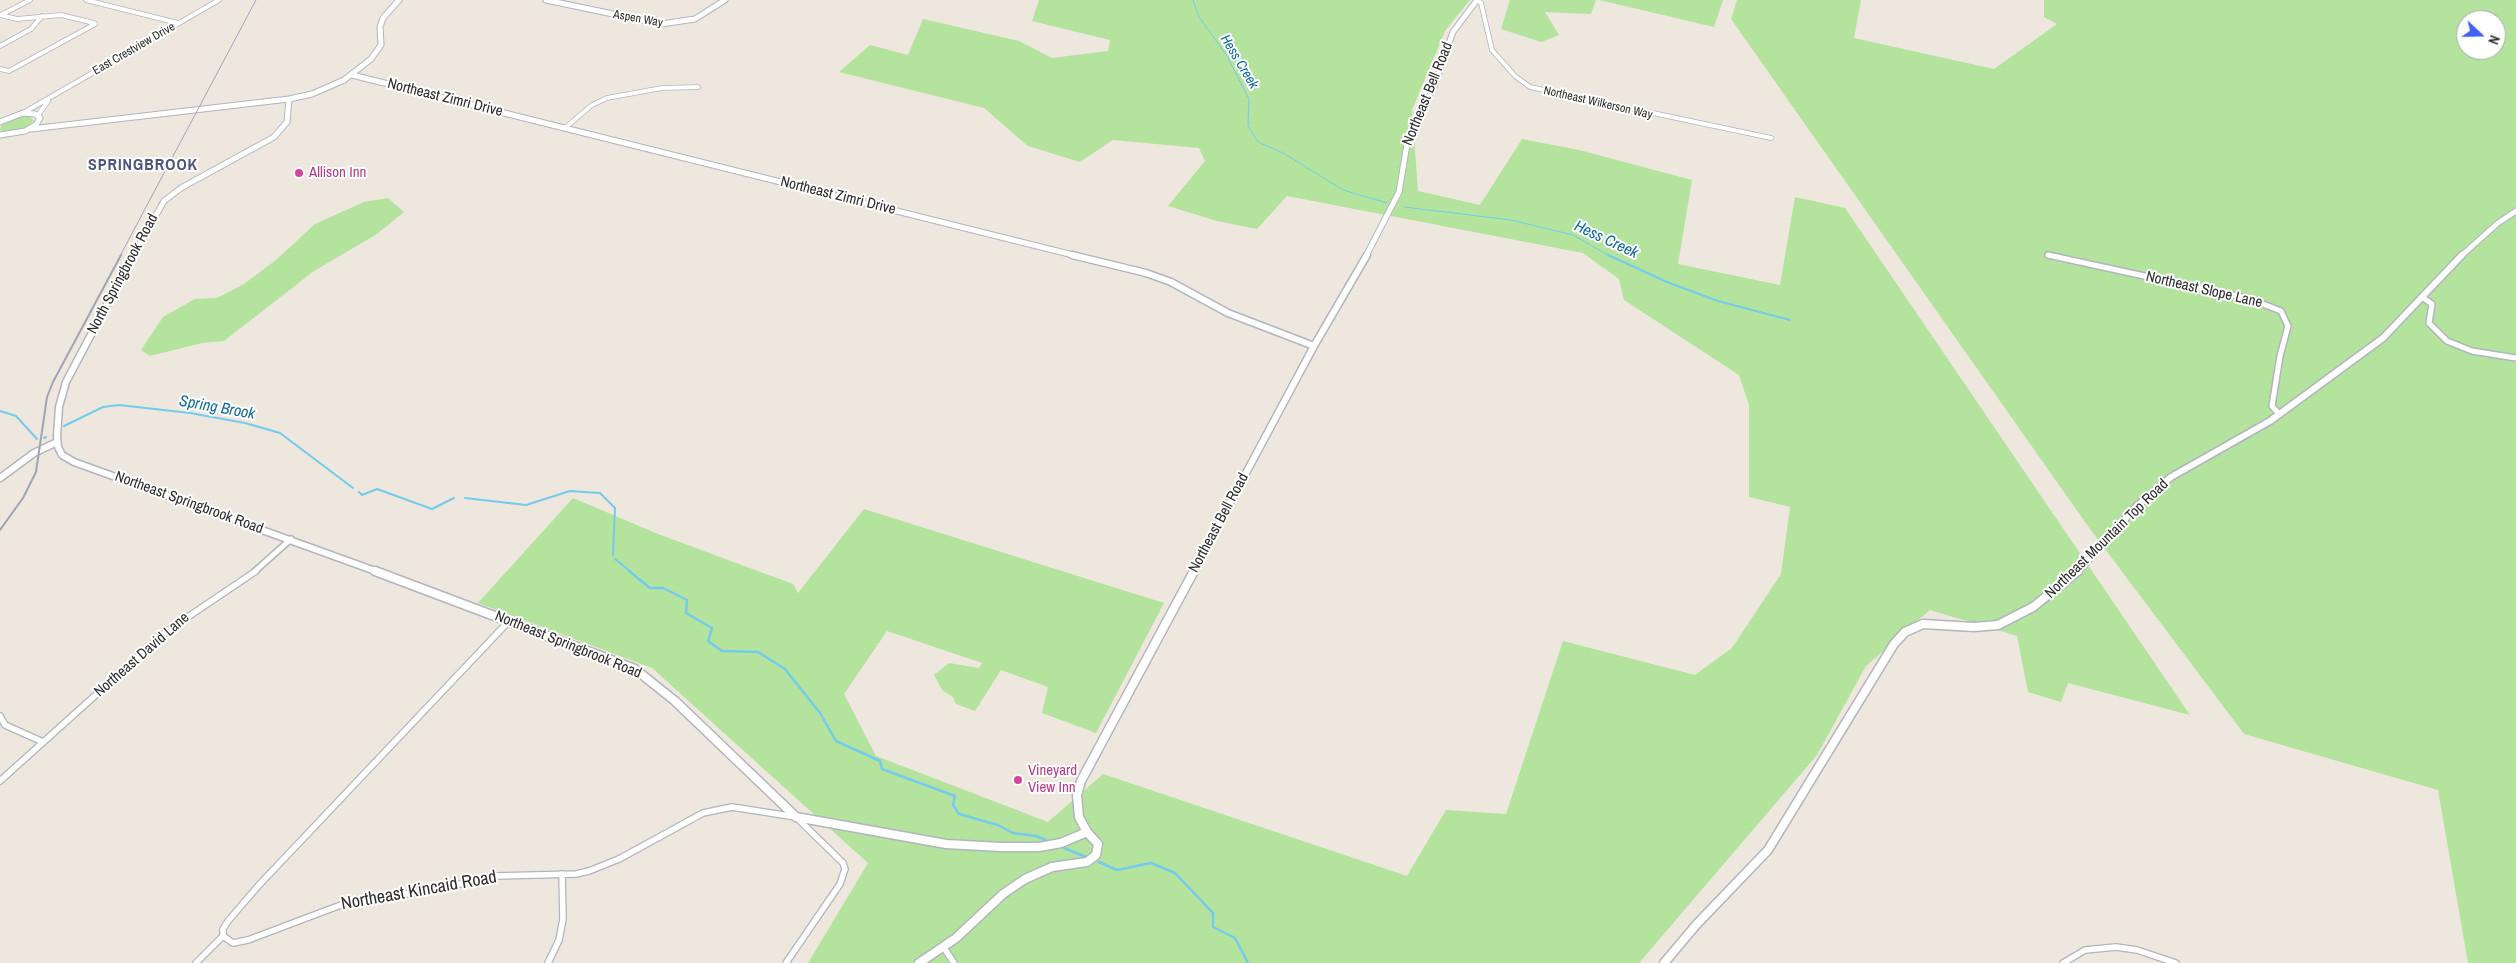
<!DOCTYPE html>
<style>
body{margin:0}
#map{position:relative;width:2516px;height:963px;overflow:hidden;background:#ede7de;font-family:"Archivo Narrow",sans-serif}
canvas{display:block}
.north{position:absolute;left:2456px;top:10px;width:50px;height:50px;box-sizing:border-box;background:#fff;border:1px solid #ababab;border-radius:50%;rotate:111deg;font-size:14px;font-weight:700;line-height:20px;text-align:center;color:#2c2c2c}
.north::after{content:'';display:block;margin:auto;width:18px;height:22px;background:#4160f8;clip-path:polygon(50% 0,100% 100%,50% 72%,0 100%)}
</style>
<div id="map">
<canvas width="2516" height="963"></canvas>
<div class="north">N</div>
</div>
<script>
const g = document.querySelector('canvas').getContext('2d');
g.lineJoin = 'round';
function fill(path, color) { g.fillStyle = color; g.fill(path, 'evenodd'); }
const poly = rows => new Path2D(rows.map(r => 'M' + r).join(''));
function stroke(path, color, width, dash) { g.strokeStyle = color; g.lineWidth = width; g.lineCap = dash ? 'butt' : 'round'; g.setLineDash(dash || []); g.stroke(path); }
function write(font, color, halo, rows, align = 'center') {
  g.font = font + ' "Archivo Narrow",sans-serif'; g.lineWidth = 4; g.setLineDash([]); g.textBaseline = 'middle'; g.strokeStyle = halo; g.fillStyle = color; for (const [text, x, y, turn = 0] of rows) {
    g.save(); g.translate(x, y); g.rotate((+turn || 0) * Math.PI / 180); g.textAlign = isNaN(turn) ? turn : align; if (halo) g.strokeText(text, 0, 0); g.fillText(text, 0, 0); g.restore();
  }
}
fill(poly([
 [1039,0,1470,0,1445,31,1412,110,1418,191,1480,205,1522,139,1579,150,1692,180,1678,264,1780,285,1795,197,1845,208,2190,715,2068,683,2061,702,2028,692,2017,636,1930,610,1866,666,1817,755,1639,963,808,963,868,863,652,668,478,603,573,498,658,534,793,584,798,593,864,509,1164,603,1096,733,1042,713,1048,687,1001,670,975,711,956,704,953,697,942,690,934,675,949,663,979,668,982,663,887,631,844,694,876,756,1048,822,1103,774,1407,876,1446,810,1506,814,1563,641,1695,675,1732,648,1781,574,1790,507,1749,497,1749,405,1739,375,1624,300,1619,279,1583,253,1287,196,1257,229,1217,221,1168,206,1205,161,1199,148,1113,140,1080,162,1028,146,984,108,839,72,870,45,908,55,923,19,1019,41,1052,58,1108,51,1110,40,1032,21],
 [1510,0,1596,0,1591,14,1545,12,1559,35,1541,42,1501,29],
 [1599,0,1723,0,1714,27],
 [1737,0,1861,0,1854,38,1994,69,2057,24,2044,17,2044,0,2516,0,2516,963,2468,963,2438,790,2244,734,2090,529,1731,19],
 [2466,20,2496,20,2496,50,2466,50],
 [19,116,30,116,34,121,23,130,4,133,0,130,2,124],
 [388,198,404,212,377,234,314,271,224,341,202,343,150,356,141,350,163,317,195,299,217,298,244,284,276,260,315,224,364,202]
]), '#b3e39c');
stroke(poly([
 [1193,0,1199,17,1227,56,1249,99,1248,126,1258,142,1285,154,1343,190,1387,203],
 [1404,207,1511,220,1573,235,1610,256]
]), '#73cbee', 1);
stroke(poly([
 [1608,255,1667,282,1718,301,1790,320],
 [0,411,16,416,37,439],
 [64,426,103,407,119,405,190,413,245,423,280,433,353,488],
 [44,438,46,437],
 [359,492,362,495,377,489,432,509,454,498],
 [465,498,526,505,570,491,600,493,615,508,613,555],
 [615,559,631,572]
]), '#73cbee', 2);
stroke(poly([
 [629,571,650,588,663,588,687,600,686,613,712,628,708,641,722,651,758,652,785,669,820,713,836,741,880,761,882,769,955,796,953,805,959,814,998,825,1013,833,1036,836,1046,840],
 [1064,848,1086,857],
 [1099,862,1117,870,1151,863,1175,873,1213,913,1213,927,1235,938,1248,963]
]), '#73cbee', 2.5);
const streetFar2 = poly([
 [86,0,178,23],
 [1478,0,1481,3,1492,50,1515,76,1530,87,1771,138],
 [0,15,17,19,61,15,94,23],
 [1,15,30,0],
 [0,46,31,29,42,16],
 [0,69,9,71,95,24],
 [23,113,219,0],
 [38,115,48,101],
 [565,128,592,105,607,98,662,88,698,87],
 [2048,255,2052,256]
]);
const streetFar1 = poly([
 [2048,255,2250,299,2281,311,2288,326,2280,356,2272,406,2279,414],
 [2422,297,2432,304,2429,323,2447,341,2472,351,2516,358],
 [254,572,291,539]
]);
const street = poly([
 [509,621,259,885,228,921,223,929,223,936,233,943,248,940,354,900,423,892,496,876,576,874,589,871,619,859,703,813,732,807,796,817,843,863,845,869,840,884,786,963],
 [0,716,5,725,43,742],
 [0,781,167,631,256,571],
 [944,948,954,963],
 [196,963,223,936],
 [548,963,559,940,563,919,562,874],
 [2063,963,2085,950,2116,947,2137,950,2176,963]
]);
const secondaryFar2 = poly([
 [546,0,661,24,695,19,725,0],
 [352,75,1077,256],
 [0,122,23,113,35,114,40,118,36,125,25,131,0,135],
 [31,129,289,99,312,94,344,80,371,59,381,45,380,27,383,18,399,0],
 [133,256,164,201,181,188,274,137,287,122,289,99],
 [1366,256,1399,192,1407,144,1434,86,1453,32,1477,0],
 [2461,256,2498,223,2516,211]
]);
const secondaryFar1 = poly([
 [133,255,66,382,59,407,57,436,58,447,62,455,74,462,378,572],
 [1072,255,1146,273,1171,282,1228,313,1314,346],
 [0,478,34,453,57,442],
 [1193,572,1314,346,1367,255],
 [2077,572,2135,508,2171,477,2270,421,2383,338,2462,255]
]);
const secondary = poly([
 [375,571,635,669,675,701,796,817,946,844,1001,847,1039,847,1061,843,1087,832],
 [919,963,956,938,1003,894,1025,879,1052,867,1087,862,1096,855,1098,844,1087,832,1079,817,1077,795,1081,781,1194,571],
 [1664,963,1696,925,1768,850,1894,644,1905,632,1923,624,1974,627,1998,625,2033,607,2078,571]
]);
stroke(streetFar2, '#b2b4bf', 5.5);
stroke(streetFar1, '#b2b4bf', 8);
stroke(street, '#b2b4bf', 8);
stroke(secondaryFar2, '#b2b4bf', 7);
stroke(secondaryFar1, '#b2b4bf', 9);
stroke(secondary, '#b2b4bf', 11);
stroke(streetFar2, '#fff', 4);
stroke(streetFar1, '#fff', 5);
stroke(street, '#fff', 5.5);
stroke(secondaryFar2, '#fff', 5);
stroke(secondaryFar1, '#fff', 6);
stroke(secondary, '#fff', 8);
stroke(poly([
 [120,256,256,0]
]), '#a1a4b6', 1);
stroke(poly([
 [0,530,23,498,36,472,47,397,53,382,121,255]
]), '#a1a4b6', 2);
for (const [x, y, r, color] of [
 [299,173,5,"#d1479c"],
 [1018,780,5,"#d1479c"]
]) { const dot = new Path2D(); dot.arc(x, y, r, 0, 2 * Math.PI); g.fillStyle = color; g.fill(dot); stroke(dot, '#fff', 2); }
write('12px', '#2c2c2c', '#fff', [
 ["Aspen Way",638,19,10],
 ["East Crestview Drive",134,49,-30],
 ["Northeast Wilkerson Way",1598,103,13]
]);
write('italic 14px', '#0f699d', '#fff', [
 ["Hess Creek",1239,62,59]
]);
write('15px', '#2c2c2c', '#fff', [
 ["Northeast Bell Road",1428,94,-68],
 ["Northeast Zimri Drive",445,98,14],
 ["Northeast Zimri Drive",838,196,14],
 ["North Springbrook Road",123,274,-62],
 ["Northeast Slope Lane",2204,290,13],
 ["Northeast Springbrook Road",189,503,20],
 ["Northeast Bell Road",1219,523,-62],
 ["Northeast Mountain Top Road",2107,539,-44],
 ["Northeast Springbrook Road",568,645,22],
 ["Northeast David Lane",142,655,-41]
]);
write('15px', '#b23c85', '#fff', [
 ["Allison Inn",309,173],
 ["Vineyard",1028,771],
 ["View Inn",1028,788]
], 'left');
g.letterSpacing = '1px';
write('bold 16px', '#4c547c', '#fff', [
 ["SPRINGBROOK",143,166]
]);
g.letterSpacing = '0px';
write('italic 16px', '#0f699d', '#fff', [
 ["Hess Creek",1606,240,25],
 ["Spring Brook",217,408,10]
]);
write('18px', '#2c2c2c', '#fff', [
 ["Northeast Kincaid Road",419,891,-10]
]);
</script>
